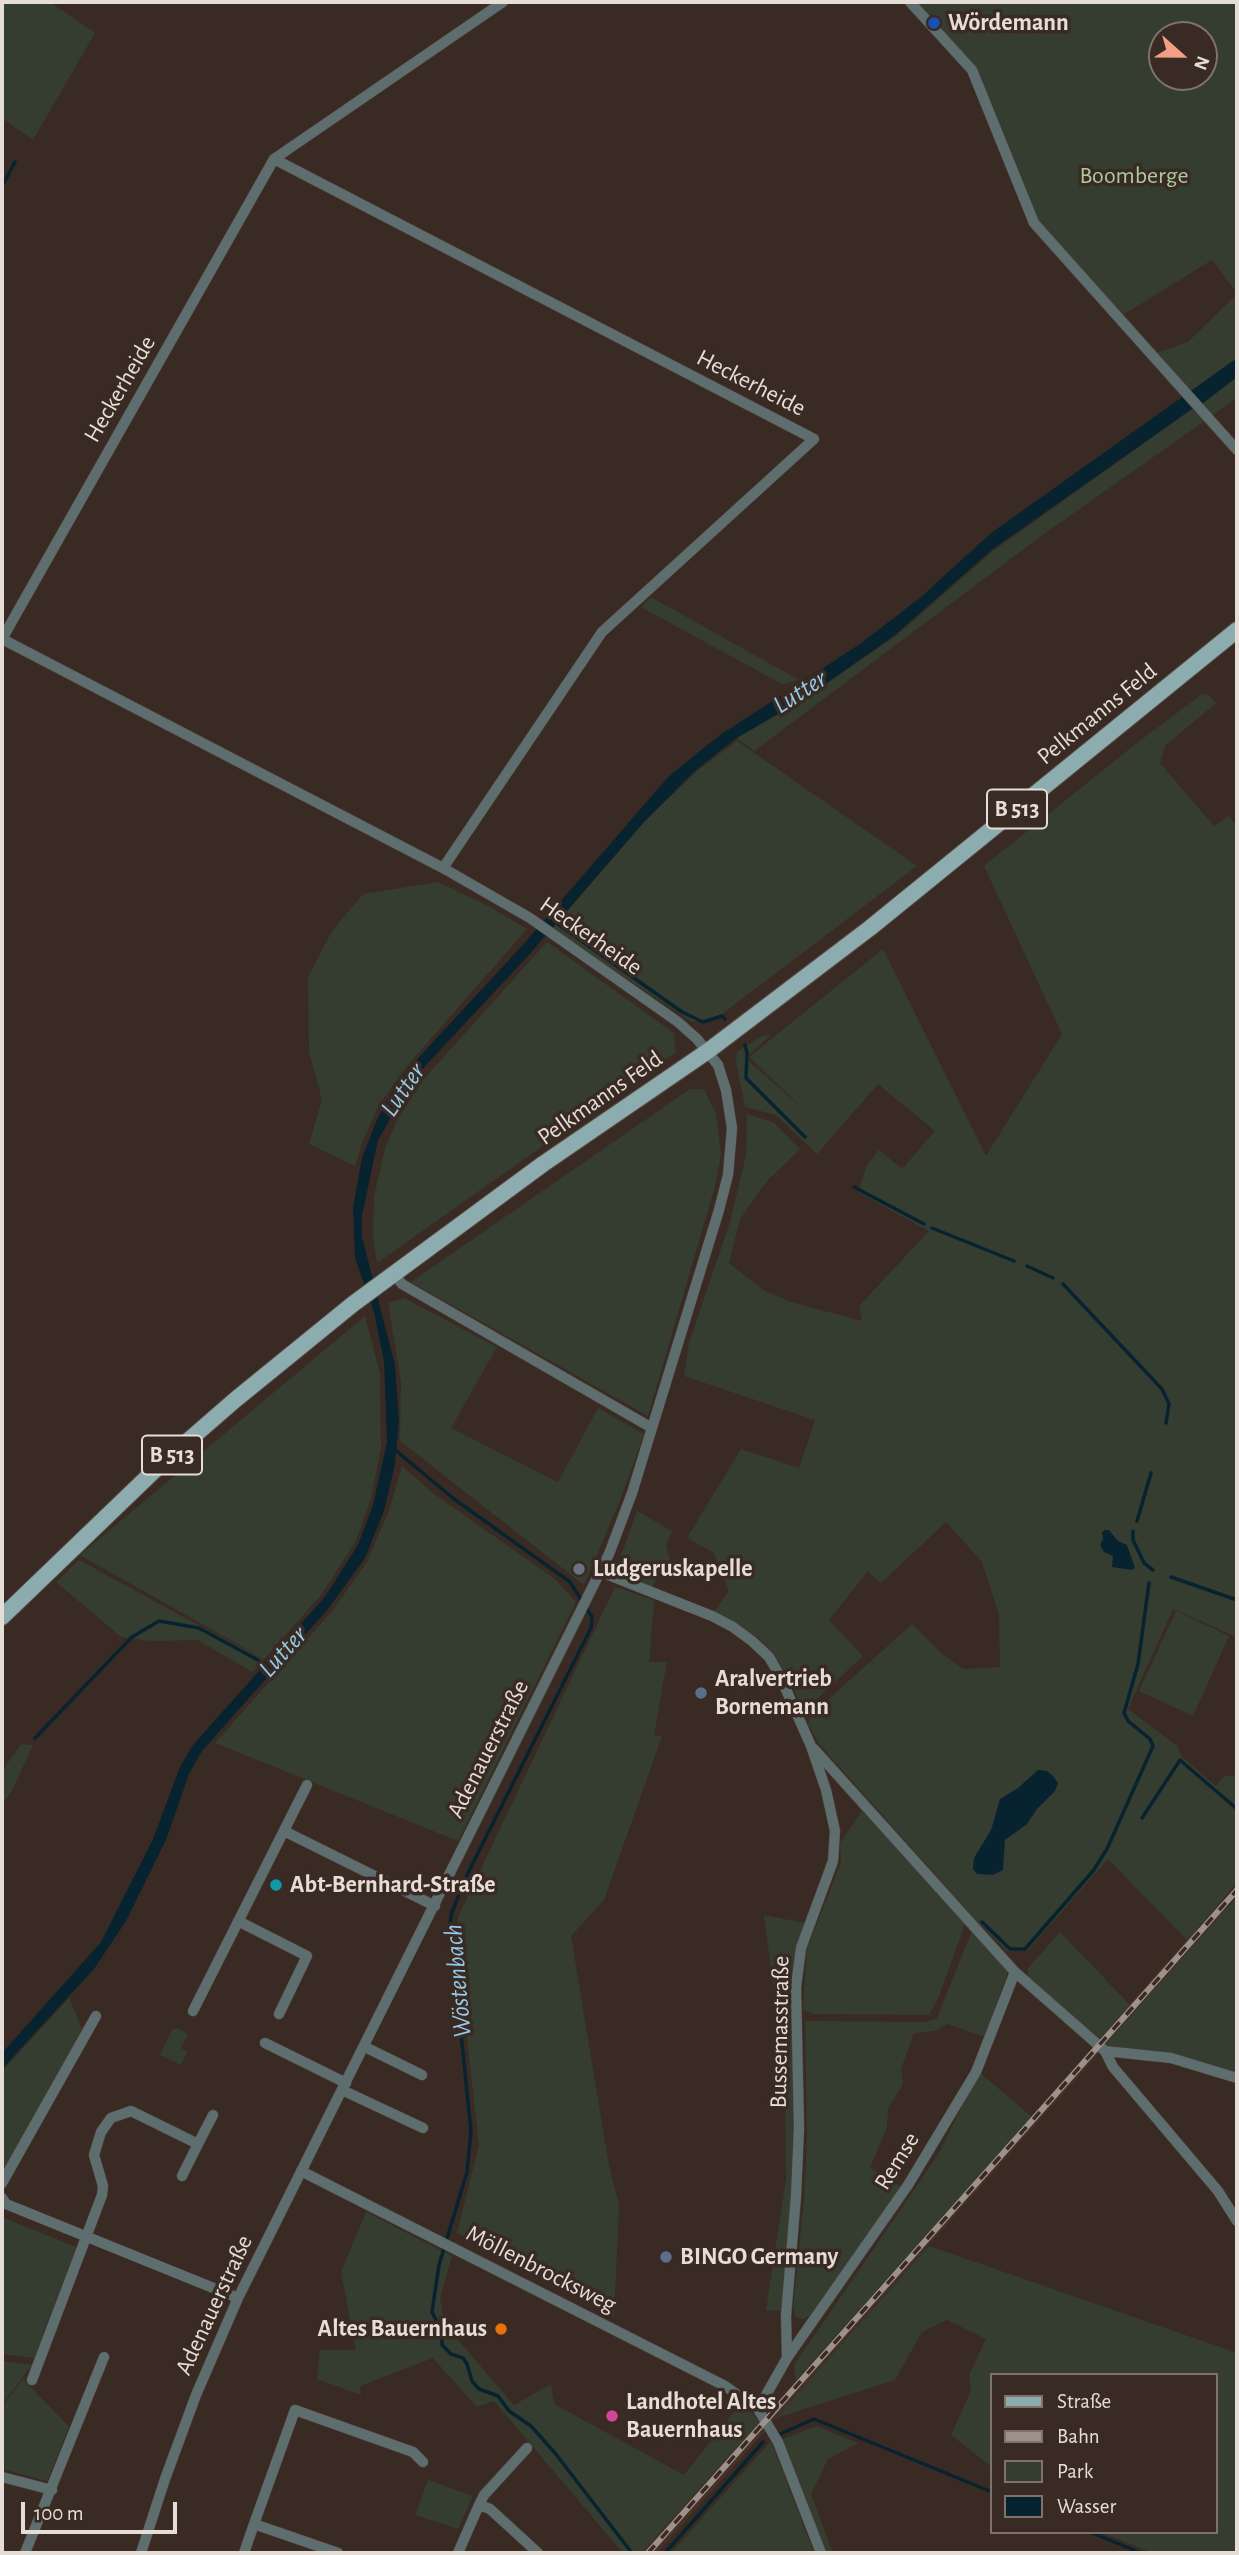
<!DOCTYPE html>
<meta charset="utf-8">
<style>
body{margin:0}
#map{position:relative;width:1239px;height:2555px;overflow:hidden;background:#392b23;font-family:"Alegreya Sans",sans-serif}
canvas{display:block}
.frame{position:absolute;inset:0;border:4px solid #e6ddd7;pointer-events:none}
.legend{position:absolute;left:990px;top:2373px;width:228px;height:161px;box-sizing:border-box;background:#392b23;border:2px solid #7e726b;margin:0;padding:9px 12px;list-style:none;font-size:21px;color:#e6ddd7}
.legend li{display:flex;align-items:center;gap:14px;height:35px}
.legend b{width:35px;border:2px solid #7e726b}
.north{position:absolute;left:1148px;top:21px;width:70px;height:70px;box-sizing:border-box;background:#392b23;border:2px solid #7e726b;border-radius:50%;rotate:111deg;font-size:19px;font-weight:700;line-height:28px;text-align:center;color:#e6ddd7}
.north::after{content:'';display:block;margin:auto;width:24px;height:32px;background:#f49e88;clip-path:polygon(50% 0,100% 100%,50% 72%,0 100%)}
.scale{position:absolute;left:21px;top:2502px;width:156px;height:32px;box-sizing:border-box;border:4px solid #e6ddd7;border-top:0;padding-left:9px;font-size:21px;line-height:24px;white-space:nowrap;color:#e6ddd7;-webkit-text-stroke:5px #392b23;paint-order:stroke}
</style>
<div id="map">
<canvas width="1239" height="2555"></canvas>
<div class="frame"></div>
<ul class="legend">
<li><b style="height:9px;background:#8cacaf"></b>Straße</li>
<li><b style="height:9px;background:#9d928b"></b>Bahn</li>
<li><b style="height:19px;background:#353d30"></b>Park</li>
<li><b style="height:19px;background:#082330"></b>Wasser</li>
</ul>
<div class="north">N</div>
<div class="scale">100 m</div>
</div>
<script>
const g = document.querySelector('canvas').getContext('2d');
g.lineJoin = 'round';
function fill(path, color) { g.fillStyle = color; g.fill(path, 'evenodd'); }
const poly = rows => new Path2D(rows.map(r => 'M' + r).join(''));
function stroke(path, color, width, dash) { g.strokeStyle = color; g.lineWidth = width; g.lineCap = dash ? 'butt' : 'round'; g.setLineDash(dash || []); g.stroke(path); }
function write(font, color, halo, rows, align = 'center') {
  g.font = font + ' "Alegreya Sans",sans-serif'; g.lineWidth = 7; g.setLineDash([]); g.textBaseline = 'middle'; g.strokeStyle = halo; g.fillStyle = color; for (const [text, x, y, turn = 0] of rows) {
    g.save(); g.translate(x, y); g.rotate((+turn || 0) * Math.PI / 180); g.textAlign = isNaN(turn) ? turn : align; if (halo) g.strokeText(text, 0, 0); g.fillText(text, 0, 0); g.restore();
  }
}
fill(poly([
 [1221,1901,1226,1909,1175,1968,1105,2045,1098,2040],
 [1093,2047,1099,2053,772,2422,767,2413],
 [760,2421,766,2430,657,2553,641,2553]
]), '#453125');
fill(poly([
 [2,2,50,2,95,33,33,140,2,118],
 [916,2,1237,2,1237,293,1212,260,1123,315,1038,221,977,70],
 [1162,35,1204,35,1204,77,1162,77],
 [1237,294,1237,358,1191,392,1157,353,1188,342],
 [1237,377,1237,397,1212,416,1202,404],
 [1192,409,1206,420,1041,536,754,751,737,738,807,697,896,636,993,551],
 [651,597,799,680,782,684,641,607],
 [1208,694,1216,703,1165,746,1160,763,1214,826,1228,816,1237,825,1237,1652,1234,1648,1237,1638,1235,1636,1173,1609,1128,1709,1177,1746,1182,1757,1216,1786,1226,1775,1232,1777,1237,1771,1237,1883,1187,1940,1108,1859,1027,1951,1007,1951,976,1920,819,1744,808,1724,810,1716,912,1624,941,1653,963,1669,1000,1667,999,1615,982,1562,946,1522,881,1583,868,1571,829,1620,863,1656,808,1707,801,1706,787,1675,773,1653,757,1637,735,1622,714,1612,729,1591,714,1553,687,1538,741,1449,799,1468,815,1420,684,1376,689,1343,730,1222,746,1155,747,1114,773,1122,800,1149,766,1182,740,1219,729,1263,765,1291,791,1302,862,1321,859,1306,929,1231,858,1192,867,1165,879,1150,902,1169,935,1131,878,1084,817,1154,776,1115,745,1107,736,1062,737,1052,760,1037,772,1034,745,1058,807,1112,749,1057,883,949,986,1156,1062,1034,984,866,1133,746,1201,695],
 [737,741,917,866,718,1017,692,1022,552,929,644,822,697,771],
 [438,882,492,908,527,929,407,1066,379,1105,364,1138,355,1166,309,1144,322,1100,309,1051,308,977,332,931,363,894],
 [547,942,674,1033,676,1052,377,1263,373,1238,374,1197,385,1149,396,1122,423,1080],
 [690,1089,704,1089,716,1114,721,1155,715,1186,648,1416,411,1282],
 [404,1298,497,1347,451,1428,558,1482,598,1408,644,1434,621,1498,584,1585,400,1441,401,1382,388,1303],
 [365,1316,380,1374,381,1448,371,1498,356,1541,321,1595,264,1659,80,1555],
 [402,1466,433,1493,556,1580,576,1602,458,1841,215,1743,333,1610,367,1562,389,1511],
 [637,1511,672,1531,666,1545,670,1560,651,1588,626,1578,616,1570],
 [79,1560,176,1613,264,1660,252,1672,198,1640,150,1641,121,1637,56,1582],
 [615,1587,654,1600,649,1662,667,1662,654,1735,662,1736,604,1900,571,1936,609,2166,619,2205,614,2317,457,2233,479,2145,455,1931,459,1915],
 [1176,1611,1229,1636,1193,1716,1139,1691],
 [21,1744,33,1745,11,1793,2,1803,2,1771],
 [862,1811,965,1924,939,1996,929,2015,813,2014,803,2010,807,1949,841,1862,840,1843],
 [1237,1897,1237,2073,1158,2052,1105,2045],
 [764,1915,805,1923,796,1948,794,2151,783,2311,766,2310,786,2180,785,2077],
 [972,1931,1008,1972,985,2037,947,2024,934,2031,914,2033,901,2069,903,2084,888,2108,887,2127,870,2168,902,2187,813,2314,803,2319,796,2317,793,2308,804,2200,807,2139,805,2021,927,2022,937,2018],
 [1060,1932,1130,2005,1098,2040,1027,1977,1028,1968],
 [69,1998,82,2029,2,2174,2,2071],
 [177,2028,188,2034,181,2048,187,2052,181,2065,160,2055,172,2030],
 [979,2072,1032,2117,796,2380,794,2365,938,2155],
 [366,2212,452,2256,440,2298,444,2320,447,2327,514,2405,551,2384,554,2404,684,2475,741,2403,760,2421,641,2553,623,2553,494,2401,477,2407,433,2358,360,2386,361,2395,317,2379,320,2350,356,2350,341,2272],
 [2,2217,76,2247,34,2358,2,2354],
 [929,2246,1237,2353,1237,2553,1153,2553,1101,2532,1216,2532,1216,2375,992,2375,992,2467,951,2435,971,2391,969,2375,986,2339,947,2320,922,2332,895,2380,776,2418],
 [2,2361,32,2365,2,2405],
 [23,2379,69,2427,47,2481,2,2469,2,2407],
 [816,2426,858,2443,828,2459,811,2494,833,2553,823,2553,783,2439],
 [771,2441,814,2553,671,2553],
 [428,2480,473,2496,458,2529,415,2515]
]), '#353d30');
fill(poly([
 [1237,358,1237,377,1202,404,1192,409,993,549,895,635,807,697,735,739,695,771,644,822,528,956,414,1078,378,1140,362,1216,362,1237,395,1365,399,1422,395,1465,384,1511,365,1558,328,1609,202,1751,189,1774,166,1840,126,1921,94,1969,2,2069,2,2053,101,1942,153,1839,180,1767,192,1746,324,1598,358,1545,373,1505,387,1442,384,1362,374,1312,355,1258,353,1207,362,1158,376,1122,390,1095,409,1068,520,948,669,776,720,735,860,644,921,597,991,533],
 [1105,1530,1109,1530,1118,1541,1127,1545,1135,1568,1132,1570,1112,1567,1113,1556,1104,1552,1100,1545,1103,1539,1102,1532],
 [1038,1770,1047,1771,1053,1776,1058,1783,1055,1791,1037,1809,1027,1824,1005,1840,1003,1870,993,1875,977,1874,973,1869,974,1858,991,1830,1000,1799,1018,1788]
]), '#082330');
stroke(poly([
 [2,186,15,162],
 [552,920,682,1012,703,1022,722,1016,725,1019],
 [745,1045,747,1053,746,1078,805,1137],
 [854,1187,924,1224],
 [932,1228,1014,1261],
 [1027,1266,1053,1278],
 [1063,1284,1162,1389,1169,1404,1166,1423],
 [394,1449,454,1499,570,1582,592,1617,591,1628,466,1877,451,1915,450,1926,471,2131,467,2172,439,2265,432,2312,442,2332,442,2345,451,2354,463,2358,467,2364,472,2381,479,2389,498,2396,509,2411,531,2426,555,2453,632,2553],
 [1137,1521,1151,1473],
 [1133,1531,1133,1540,1144,1563,1153,1570],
 [1171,1577,1237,1600],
 [35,1738,132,1637,159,1621,199,1628,269,1666],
 [1142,1818,1180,1760,1237,1809],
 [982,1922,1010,1949,1025,1949,1093,1871,1107,1849,1153,1746,1150,1739,1128,1721,1124,1713,1138,1664,1149,1583],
 [780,2434,814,2419,992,2492],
 [1090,2532,1141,2553],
 [665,2553,763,2442]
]), '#082330', 3.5);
const street = poly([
 [910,2,972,70,1034,223,1237,450],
 [274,159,814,439,602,632,443,868],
 [2,639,443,868,530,918,678,1022,697,1039,718,1065,726,1090,732,1128,728,1175,719,1210,632,1493,609,1554,238,2298,196,2395,165,2479,141,2553],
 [2,639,274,159,503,2],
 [393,1273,402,1284,652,1428],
 [601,1572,712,1616,733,1627,752,1641,769,1657,780,1676,811,1746,826,1790,835,1831,833,1861,801,1948,796,1987,799,2128,796,2196,786,2316,787,2358],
 [814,1749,1015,1972,1105,2051,1113,2067,1218,2191,1237,2221],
 [284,1831,435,1906],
 [238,1921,307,1956,279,2014],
 [193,2011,307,1785],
 [265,2043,346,2083],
 [365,2047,422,2075],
 [1105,2051,1171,2058,1237,2078],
 [342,2090,423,2128],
 [301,2171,725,2386,758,2409,778,2442,821,2553],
 [182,2176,198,2144],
 [2,2183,96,2016],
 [2,2198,6,2204,238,2298],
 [32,2380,102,2195,103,2186,94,2155,101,2132,111,2118,131,2111,198,2144,213,2115],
 [758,2409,787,2358,908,2185,976,2072,1015,1972],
 [2,2477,52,2490],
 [479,2505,484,2495,527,2448],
 [25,2553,104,2357],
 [244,2553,254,2524],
 [338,2553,254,2524,295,2410,413,2452,423,2462],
 [458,2553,479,2505,490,2509,538,2553]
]);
const primary = poly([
 [2,1617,159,1466,235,1400,353,1304,543,1164,708,1051,870,928,1237,630]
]);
stroke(street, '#554740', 11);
stroke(primary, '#554740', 18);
stroke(street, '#5e6e6f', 10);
stroke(primary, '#8cacaf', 16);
const rail = poly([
 [648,2553,1237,1890]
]);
stroke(rail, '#9d928b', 6);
stroke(rail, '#392b23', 3.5, [10]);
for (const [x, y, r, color] of [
 [934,23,7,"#1a4fb4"],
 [579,1569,7,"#6b7280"],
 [701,1693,7,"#5c6f8a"],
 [276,1885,7,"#0f9aa8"],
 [666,2257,7,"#5c6f8a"],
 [501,2329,7,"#e8710a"],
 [612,2416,7,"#d1479c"]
]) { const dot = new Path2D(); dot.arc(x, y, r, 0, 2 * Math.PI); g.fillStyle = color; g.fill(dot); stroke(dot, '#392b23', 2.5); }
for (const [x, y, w] of [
 [1017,809,60],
 [172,1455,60]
]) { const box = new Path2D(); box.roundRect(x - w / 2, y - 19.5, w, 39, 5); g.fillStyle = '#392b23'; g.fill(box); stroke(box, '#e6ddd7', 2); }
write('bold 23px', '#e6ddd7', null, [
 ["B 513",1017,809],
 ["B 513",172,1455]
]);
write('bold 24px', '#e6ddd7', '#392b23', [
 ["Wördemann",948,23],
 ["Ludgeruskapelle",593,1569],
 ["Aralvertrieb",715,1679],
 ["Bornemann",715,1707],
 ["Abt-Bernhard-Straße",290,1885],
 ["BINGO Germany",680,2257],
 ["Altes Bauernhaus",487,2329,"right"],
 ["Landhotel Altes",626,2402],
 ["Bauernhaus",626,2430]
], 'left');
write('24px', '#acca9b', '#392b23', [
 ["Boomberge",1134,176]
]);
write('24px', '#e6ddd7', '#392b23', [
 ["Heckerheide",751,383,27],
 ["Heckerheide",120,389,-60],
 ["Pelkmanns Feld",1097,714,-39],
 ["Heckerheide",591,936,35],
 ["Pelkmanns Feld",600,1098,-35],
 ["Adenauerstraße",488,1749,-63],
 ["Bussemasstraße",780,2032,-89],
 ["Remse",897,2161,-58],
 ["Möllenbrocksweg",541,2269,27],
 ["Adenauerstraße",214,2305,-65]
]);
write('italic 26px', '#94cbea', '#392b23', [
 ["Lutter",800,692,-33],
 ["Lutter",403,1090,-56],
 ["Lutter",283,1652,-48],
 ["Wöstenbach",458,1981,-95]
]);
</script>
